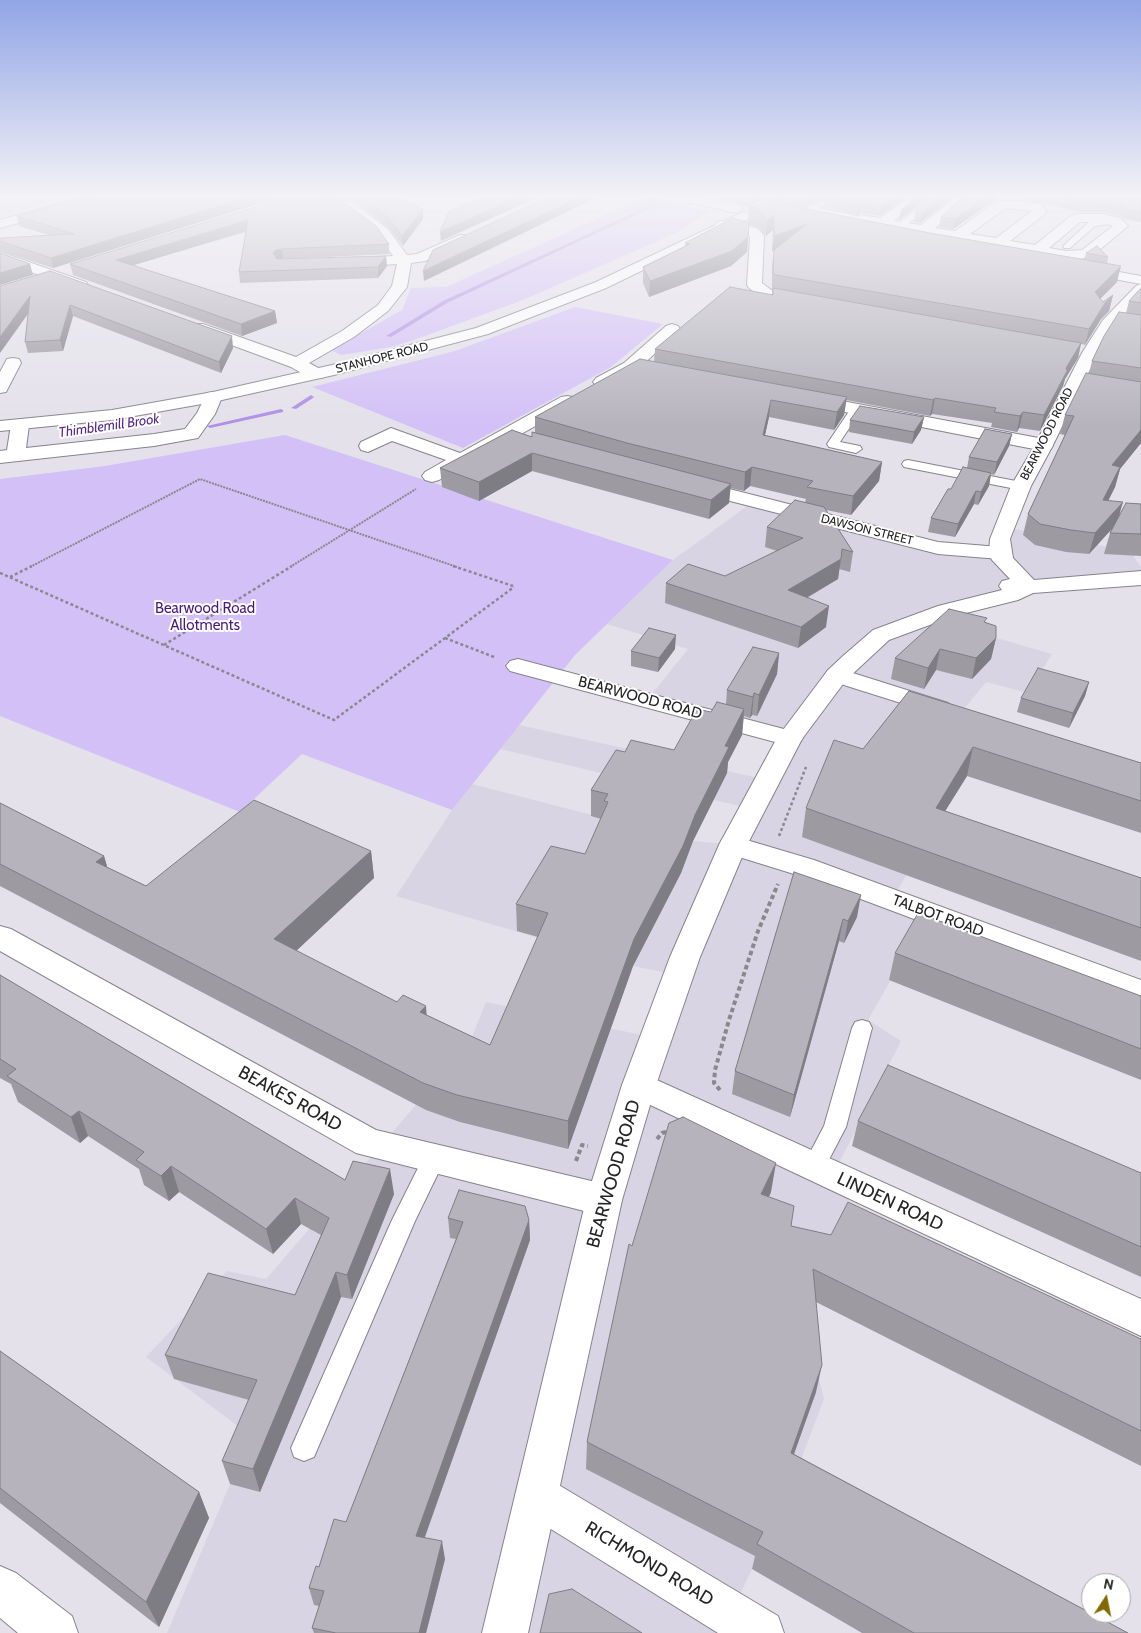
<!DOCTYPE html>
<style>
body{margin:0}
#map{position:relative;width:1141px;height:1633px;overflow:hidden;background:#e4e1ea;font-family:Cabin,sans-serif}
canvas{display:block}
.north{position:absolute;left:1081px;top:1573px;width:50px;height:50px;box-sizing:border-box;background:#fff;border:1px solid #a8a7a9;border-radius:50%;rotate:11deg;font-size:14px;font-weight:700;line-height:20px;text-align:center;color:#252427}
.north::after{content:'';display:block;margin:auto;width:18px;height:22px;background:#846903;clip-path:polygon(50% 0,100% 100%,50% 72%,0 100%)}
</style>
<div id="map">
<canvas width="1141" height="1633"></canvas>
<div class="north">N</div>
</div>
<script>
const g = document.querySelector('canvas').getContext('2d');
g.lineJoin = 'round';
function fill(path, color) { g.fillStyle = color; g.fill(path, 'evenodd'); }
const poly = rows => new Path2D(rows.map(r => 'M' + r).join(''));
function stroke(path, color, width, dash) { g.strokeStyle = color; g.lineWidth = width; g.lineCap = dash ? 'butt' : 'round'; g.setLineDash(dash || []); g.stroke(path); }
function write(font, color, halo, rows, align = 'center') {
  g.font = font + ' Cabin,sans-serif'; g.lineWidth = 4; g.setLineDash([]); g.textBaseline = 'middle'; g.strokeStyle = halo; g.fillStyle = color; for (const [text, x, y, turn = 0] of rows) {
    g.save(); g.translate(x, y); g.rotate((+turn || 0) * Math.PI / 180); g.textAlign = isNaN(turn) ? turn : align; if (halo) g.strokeText(text, 0, 0); g.fillText(text, 0, 0); g.restore();
  }
}
fill(poly([
 [0,198,71,198,0,218],
 [754,501,938,548,999,553,1004,527,1130,551,1141,567,1141,578,995,592,936,607,959,627,1052,654,1028,693,986,682,960,714,929,798,948,807,892,899,929,913,868,1020,901,1041,833,1175,856,1186,800,1300,824,1399,792,1483,731,1614,761,1633,167,1633,230,1484,237,1476,239,1427,146,1357,227,1271,266,1279,470,1042,486,1002,656,1038,678,975,633,966,396,896,452,810,472,784,693,841,734,845,752,809,500,749,519,725,768,780,790,739,647,700,688,649,607,624,673,560]
]), '#d9d4e4');
fill(poly([
 [643,198,655,198,709,212,674,234,523,300,414,340,391,347,341,355,331,350,402,310,411,288,446,287],
 [575,307,663,324,611,367,463,448,312,387,455,351],
 [285,435,673,560,575,655,452,810,302,754,240,812,0,716,0,479,105,466]
]), '#d3c0f7');
fill(poly([
 [660,201,663,202,447,303,391,337,386,336,443,301,660,201],
 [311,395,314,397,313,398,296,409,291,408,311,395],
 [281,409,283,410,283,412,210,428,207,426,281,409]
]), '#af8fe4');
const lane = poly([
 [831,198,842,198,818,208,849,214,861,218,861,222,808,212,804,209,831,198],
 [932,198,941,198,903,228,897,228,897,224,932,198],
 [1115,218,1118,219,1118,223,1095,226,1070,248,1064,248,1063,246,1089,222,1115,218],
 [856,406,862,409,840,442,860,446,862,449,856,453,829,447,827,444,852,407,856,406],
 [908,460,1021,482,1027,486,1021,490,904,467,902,464,904,461,908,460],
 [862,1020,869,1022,872,1028,846,1127,822,1173,814,1176,806,1173,803,1166,824,1126,852,1028,855,1022,862,1020],
 [434,1150,442,1152,445,1159,415,1221,314,1457,304,1461,294,1457,291,1448,392,1220,426,1152,434,1150]
]);
const street = poly([
 [79,198,98,198,97,201,0,228,0,220,79,198],
 [319,198,336,198,355,204,388,229,407,255,417,254,460,235,470,235,472,238,470,241,425,261,411,263,407,287,388,311,354,337,309,363,322,370,325,374,322,378,310,378,291,367,191,330,189,327,191,324,203,324,296,357,342,331,378,305,392,286,397,264,350,267,345,266,343,263,345,260,350,259,393,256,378,235,345,210,320,201,319,198],
 [765,198,779,198,765,210,755,210,753,207,755,204,765,198],
 [909,198,923,198,894,221,921,225,955,198,968,198,935,228,955,231,998,201,1022,201,1040,204,1047,211,1045,214,1010,241,1035,245,1072,215,1077,214,1103,214,1120,218,1128,226,1091,257,1078,259,1066,259,862,223,849,230,842,226,860,215,880,218,909,198],
 [1006,208,1032,211,996,238,970,234,1006,208],
 [1080,222,1103,222,1113,226,1082,250,1066,251,1049,248,1080,222],
 [722,221,757,228,762,233,764,236,762,283,774,292,804,299,807,302,804,305,799,307,764,299,749,288,747,285,750,237,747,234,717,228,715,225,717,222,722,221],
 [0,252,86,282,88,285,86,288,76,288,0,261,0,252],
 [672,324,678,326,680,329,678,332,636,371,608,386,602,387,596,386,593,382,596,378,624,363,666,326,672,324],
 [13,358,19,359,21,363,6,392,0,393,0,372,7,359,13,358],
 [213,392,219,393,222,397,215,414,198,438,154,446,0,463,0,451,7,450,11,425,14,421,20,420,26,421,29,425,26,448,154,434,185,429,197,413,207,393,213,392],
 [810,395,1044,439,1051,441,1053,445,1051,449,1044,451,804,404,801,400,804,396,810,395],
 [567,396,573,397,576,401,573,405,439,480,432,482,425,480,422,476,425,472,446,460,392,441,368,452,361,450,359,446,361,442,391,428,460,453,561,397,567,396],
 [694,480,938,542,1000,547,1008,548,1011,553,1008,558,1000,559,938,554,687,490,684,486,687,482,694,480],
 [518,659,799,733,803,738,799,743,790,746,510,671,506,666,510,661,518,659],
 [837,668,948,703,951,708,948,713,939,715,828,680,825,675,828,670,837,668],
 [733,836,814,860,1141,980,1141,1004,794,874,723,852,719,845,723,838,733,836],
 [0,926,11,929,376,1130,604,1184,617,1189,622,1200,617,1211,604,1216,356,1153,0,951,0,926],
 [639,1072,1141,1299,1141,1336,627,1094,622,1085,627,1076,639,1072],
 [537,1474,552,1481,778,1616,784,1633,718,1633,522,1511,515,1496,522,1481,537,1474],
 [0,1566,16,1573,72,1616,78,1633,18,1633,0,1618,0,1566]
]);
const secondary = poly([
 [682,198,703,198,741,206,743,209,736,213,683,201,682,198],
 [743,212,748,213,750,216,748,219,606,288,488,334,334,375,213,402,112,420,0,431,0,421,112,410,213,392,332,365,476,328,596,282,743,212],
 [1081,265,1141,276,1141,284,1076,272,1074,269,1076,266,1081,265]
]);
const primary = poly([
 [1141,284,1141,298,1115,326,1098,353,1053,445,1031,486,1010,539,1013,558,1034,580,1141,571,1141,585,1033,593,1018,600,954,616,889,640,846,680,802,739,747,845,700,957,656,1085,622,1200,528,1633,482,1633,586,1200,622,1085,670,957,719,845,777,738,828,670,843,656,873,630,938,606,1002,590,999,586,1002,581,1010,579,992,560,989,553,990,539,1011,486,1035,445,1082,353,1103,320,1136,286,1141,284]
]);
stroke(lane, '#86838c', 2);
stroke(street, '#86838c', 2);
stroke(secondary, '#86838c', 2);
stroke(primary, '#86838c', 2);
stroke(poly([
 [30,567,200,479,457,567],
 [290,567,416,489]
]), '#8a888e', 2, [2, 1]);
stroke(poly([
 [453,566,513,586],
 [0,573,334,720,514,587],
 [10,577,32,566],
 [445,638,494,657],
 [164,645,292,566],
 [779,836,806,767]
]), '#8a888e', 2.5, [3, 2.5]);
stroke(poly([
 [720,1090,714,1083,715,1070,729,1020,758,931,778,884],
 [657,1139,662,1133,670,1131],
 [576,1161,582,1145,588,1146]
]), '#8a888e', 4, [4.5, 3]);
fill(lane, '#fff');
fill(street, '#fff');
fill(secondary, '#fff');
fill(primary, '#fff');
fill(poly([
 [277,198,53,268,0,251,0,238,49,235,19,226,17,216],
 [284,198,389,244,389,254,284,259,387,266,378,278,240,283,239,272,246,232,133,265,275,311,277,323,242,336,73,275,70,264],
 [341,198,398,198,423,219,403,246,389,228,356,202],
 [720,198,763,198,753,203,753,208,773,202,773,198,906,198,880,216,860,213,857,215,824,207,825,198,806,206,806,209,930,233,1084,260,1086,253,1108,257,1107,264,1117,282,1100,299,1103,302,1113,295,1109,311,1101,319,1085,345,1081,344,1078,358,1065,379,1063,386,1040,431,1019,428,1017,432,991,427,992,423,932,414,930,416,846,400,844,415,834,430,769,417,765,435,882,462,879,481,851,515,826,510,853,552,850,572,839,569,838,579,807,598,826,627,798,648,665,603,666,583,725,576,777,551,765,547,767,527,805,502,806,499,750,486,744,491,730,488,729,503,709,519,532,471,479,501,442,487,440,468,532,437,535,433,535,417,654,362,655,349,772,294,772,265,774,251,772,251,773,230,766,236,758,227,749,225,747,252,731,266,649,297,643,283,643,267,685,246,685,243,748,223,749,210,751,209,741,204,720,199],
 [934,198,920,223,914,222,915,212],
 [962,198,1141,198,1141,222,1124,219,1120,216,1103,212,1081,212,1022,199,998,198,953,229,939,227,941,217],
 [0,286,233,348,221,373,73,316,63,351,28,353,25,342,28,314],
 [1141,288,1141,443,1120,469,1115,487,1108,501,1120,514,1141,504,1141,556,1104,554,1110,533,1111,530,1089,554,1066,552,1035,545,1023,535,1028,514,1065,435,1060,434,1065,415,1089,374,1092,361,1126,313,1129,301],
 [924,417,921,430,912,444,849,432,850,420],
 [1012,434,1009,446,994,475,991,474,989,486,978,505,974,504,955,537,928,532,931,518,951,489,967,468,969,457],
 [986,623,996,638,991,659,972,679,936,670,924,689,891,679,895,658],
 [675,649,658,672,631,666,631,651],
 [779,653,777,674,757,716,752,715,750,718,744,716,742,735,728,762,727,773,693,841,681,873,633,966,568,1149,460,1122,426,1110,0,886,0,803,104,856,107,867,146,886,371,851,374,878,296,951,397,1002,427,1015,490,1045,538,937,517,931,516,904,585,854,601,819,591,816,591,790,625,752,674,750,711,712,726,704,727,690],
 [1089,682,1085,696,1069,728,1017,712,1021,698],
 [909,691,1141,763,1141,833,967,776,945,811,1141,878,1141,961,802,837,806,808,863,749],
 [794,872,857,917,844,943,839,941,790,1117,732,1094,735,1071],
 [895,953,1141,996,1141,1080,889,980],
 [0,975,345,1180,394,1194,352,1299,341,1297,260,1492,230,1484,222,1461,249,1400,174,1379,165,1355,295,1295,321,1235,301,1224,273,1254,179,1192,169,1201,144,1185,139,1169,88,1136,80,1143,18,1102,11,1084,0,1078],
 [858,1121,1141,1173,1141,1277,852,1146],
 [771,1192,769,1197,791,1226,1141,1339,1141,1466,816,1302,816,1392,794,1454,1128,1633,862,1633,752,1569,755,1556,586,1469,587,1442,632,1246],
 [448,1218,529,1220,530,1240,425,1537,445,1559,426,1633,314,1633,312,1628,319,1606,314,1605,309,1588,319,1567,346,1522,456,1239,450,1238],
 [0,1351,199,1492,209,1518,159,1627,0,1503]
]), '#9d9aa2');
fill(poly([
 [245,198,277,198,53,268,51,258],
 [516,198,536,198,441,241,440,232],
 [578,198,596,198,424,281,423,271],
 [752,198,763,198,753,204,753,200],
 [804,198,827,198,806,206,806,203,803,200],
 [894,198,906,198,880,216,881,206],
 [918,198,929,198,899,220,901,210],
 [942,198,953,198,920,223,922,213],
 [987,198,998,198,953,229,955,219],
 [862,203,860,213,857,215,858,205],
 [423,209,423,219,403,246,402,236],
 [774,215,773,230,766,236,767,221],
 [248,220,249,230,118,270,116,260],
 [807,224,806,238,772,251,774,236],
 [748,237,747,252,731,266,649,297,650,281],
 [282,249,283,259,274,264,273,253,276,250],
 [386,256,387,266,378,278,378,267],
 [30,264,33,275,0,285,0,273],
 [1121,266,1117,282,1091,308,1095,292],
 [1113,295,1109,311,1101,319,1085,345,1089,329,1105,303],
 [30,296,33,307,0,353,0,337],
 [70,305,73,316,63,351,60,340],
 [275,311,277,323,242,336,241,324],
 [232,336,233,348,221,373,219,362],
 [1081,343,1078,358,1065,379,1063,386,1040,431,1044,415,1066,368],
 [847,397,844,415,834,430,837,412],
 [935,398,932,414,930,416,933,400],
 [771,400,769,417,761,453,763,435],
 [1023,412,1019,428,1017,432,1020,416],
 [924,417,921,430,912,444,914,432],
 [1141,430,1141,443,1120,469,1115,487,1098,521,1112,465],
 [1012,434,1009,446,994,475,997,462],
 [532,453,532,471,479,501,479,482],
 [882,462,879,481,851,515,853,496],
 [752,467,750,486,744,491,745,472],
 [991,473,989,486,978,505,981,492],
 [731,484,729,503,709,519,711,500],
 [976,491,974,504,955,537,958,524],
 [1123,502,1117,523,1089,554,1095,533],
 [841,559,838,579,785,610,788,590],
 [829,606,826,627,798,648,801,627],
 [676,635,675,649,658,672,659,658],
 [996,638,991,659,972,679,976,658],
 [940,649,936,670,924,689,928,668],
 [779,653,777,674,757,716,759,695],
 [1089,682,1085,696,1069,728,1073,713],
 [754,693,752,715,750,718,753,697],
 [744,709,742,735,728,762,727,773,693,841,681,873,633,966,568,1149,568,1121,634,939,725,746],
 [973,747,967,776,929,837,936,808],
 [371,851,374,878,279,967,274,939],
 [104,856,112,883,96,862],
 [861,895,857,917,844,943,848,921],
 [843,919,839,941,790,1117,794,1095],
 [426,1006,428,1033,420,1012],
 [79,1111,88,1136,80,1143,71,1117],
 [776,1163,771,1192,756,1223,761,1194],
 [171,1166,179,1192,169,1201,161,1176],
 [390,1169,394,1194,352,1299,347,1275],
 [295,1198,301,1224,273,1254,266,1229],
 [529,1220,530,1240,419,1553,416,1536],
 [336,1272,341,1297,260,1492,253,1469],
 [822,1365,816,1392,785,1479,791,1453],
 [199,1492,209,1518,159,1627,146,1602],
 [442,1541,445,1559,426,1633,419,1633]
]), '#7f7d84');
const building = poly([
 [80,198,245,198,51,258,0,241,0,238,74,234,17,216,80,198],
 [284,198,331,198,343,202,376,226,389,244,282,249,276,250,273,253,277,259,386,256,378,267,239,272,248,220,116,260,275,311,241,324,70,264,284,198],
 [362,198,398,198,423,209,402,236,388,217,362,198],
 [480,198,516,198,440,232,449,212,480,198],
 [547,198,578,198,423,271,433,250,547,198],
 [779,198,804,198,803,200,806,203,779,198],
 [826,198,894,198,881,206,862,203,858,205,826,198],
 [916,198,918,198,901,210,916,198],
 [934,198,942,198,922,213,915,212,934,198],
 [962,198,987,198,955,219,941,217,962,198],
 [1061,198,1141,198,1141,212,1126,210,1123,206,1106,203,1083,202,1061,198],
 [766,201,930,233,1121,266,1095,292,1103,302,1113,295,1105,303,1089,329,776,275,773,273,774,250,807,224,774,236,774,215,767,221,760,212,749,210,766,201],
 [733,218,749,223,748,237,732,251,650,281,643,267,690,244,685,243,733,218],
 [1097,246,1108,257,1086,253,1097,246],
 [0,253,30,264,0,273,0,253],
 [50,271,232,336,219,362,70,305,60,340,25,342,30,296,0,337,0,286,50,271],
 [730,287,773,295,773,288,1081,343,1066,368,1067,371,1044,415,1023,412,1020,416,994,412,996,408,935,398,933,400,655,349,730,287],
 [1141,288,1141,303,1129,301,1141,288],
 [1119,312,1141,315,1141,368,1092,361,1104,336,1119,312],
 [640,359,847,397,837,412,771,400,763,435,882,462,853,496,807,487,813,481,752,467,745,472,627,443,535,417,640,359],
 [1086,373,1141,382,1141,430,1112,465,1120,467,1103,500,1123,502,1095,533,1071,530,1040,524,1028,514,1074,416,1065,415,1086,373],
 [860,406,924,417,914,432,850,420,860,406],
 [985,429,1012,434,997,462,969,457,985,429],
 [512,430,532,437,532,432,731,484,711,500,532,453,479,482,440,468,512,430],
 [963,467,991,473,981,492,976,491,958,524,931,518,948,489,951,489,963,467],
 [795,500,824,507,853,552,842,549,841,559,788,590,829,606,801,627,666,583,688,564,725,576,803,538,767,527,795,500],
 [1126,503,1141,504,1141,534,1110,533,1126,503],
 [949,609,987,618,984,622,996,626,996,638,976,658,940,649,928,668,895,658,949,609],
 [649,628,676,635,659,658,631,651,649,628],
 [753,647,779,653,759,695,754,693,753,697,727,690,753,647],
 [1038,668,1089,682,1073,713,1021,698,1038,668],
 [909,691,1141,763,1141,801,973,747,936,808,1141,878,1141,928,806,808,834,740,863,749,909,691],
 [717,702,744,709,725,746,729,747,695,815,683,846,634,939,568,1121,457,1095,423,1083,0,864,0,803,104,856,96,862,146,886,254,800,371,851,274,939,397,1002,403,995,426,1006,420,1012,490,1045,548,913,516,904,551,846,585,854,608,802,604,801,608,794,591,790,616,750,625,752,631,740,674,750,697,709,711,712,717,702],
 [794,872,861,895,848,921,843,919,794,1095,735,1071,794,872],
 [918,913,1141,996,1141,1049,895,953,918,913],
 [0,975,345,1180,353,1161,390,1169,347,1275,336,1272,253,1469,222,1461,257,1380,165,1355,208,1273,295,1295,329,1218,295,1198,266,1229,171,1166,161,1176,136,1160,144,1152,79,1111,71,1117,7,1076,16,1069,0,1059,0,975],
 [888,1065,1141,1173,1141,1247,858,1121,888,1065],
 [683,1117,776,1163,761,1194,794,1206,791,1226,831,1235,848,1202,1141,1339,1141,1431,813,1269,822,1365,791,1453,1128,1633,914,1633,757,1544,763,1532,587,1442,629,1244,632,1246,669,1123,683,1117],
 [459,1190,525,1206,529,1220,416,1536,442,1541,419,1633,336,1633,312,1628,324,1591,309,1588,316,1566,319,1567,334,1519,346,1522,463,1222,448,1218,459,1190],
 [0,1351,199,1492,146,1602,0,1488,0,1351],
 [572,1589,642,1633,540,1633,549,1594,572,1589]
]);
fill(building, '#b6b3bc');
stroke(building, '#7f7d84', 1);
const sky = g.createLinearGradient(0, 0, 0, 426);
sky.addColorStop(0, '#91a5e6');
sky.addColorStop(0.46, '#f3f2f6');
sky.addColorStop(1, '#f3f2f600');
g.fillStyle = sky;
g.fillRect(0, 0, 1141, 426);
write('12px', '#252427', '#fff', [
 ["STANHOPE ROAD",382,358,-14],
 ["BEARWOOD ROAD",1047,434,-63],
 ["DAWSON STREET",867,530,14]
]);
write('italic 14px', '#56298b', '#fff', [
 ["Thimblemill Brook",109,426,-8]
]);
write('15px', '#491a7c', '#fff', [
 ["Bearwood Road",205,609],
 ["Allotments",205,626]
]);
write('15px', '#252427', '#fff', [
 ["BEARWOOD ROAD",640,698,15],
 ["TALBOT ROAD",938,916,20]
]);
write('18px', '#252427', '#fff', [
 ["BEAKES ROAD",290,1099,29],
 ["BEARWOOD ROAD",614,1174,-74],
 ["LINDEN ROAD",890,1202,25],
 ["RICHMOND ROAD",649,1564,31]
]);
</script>
